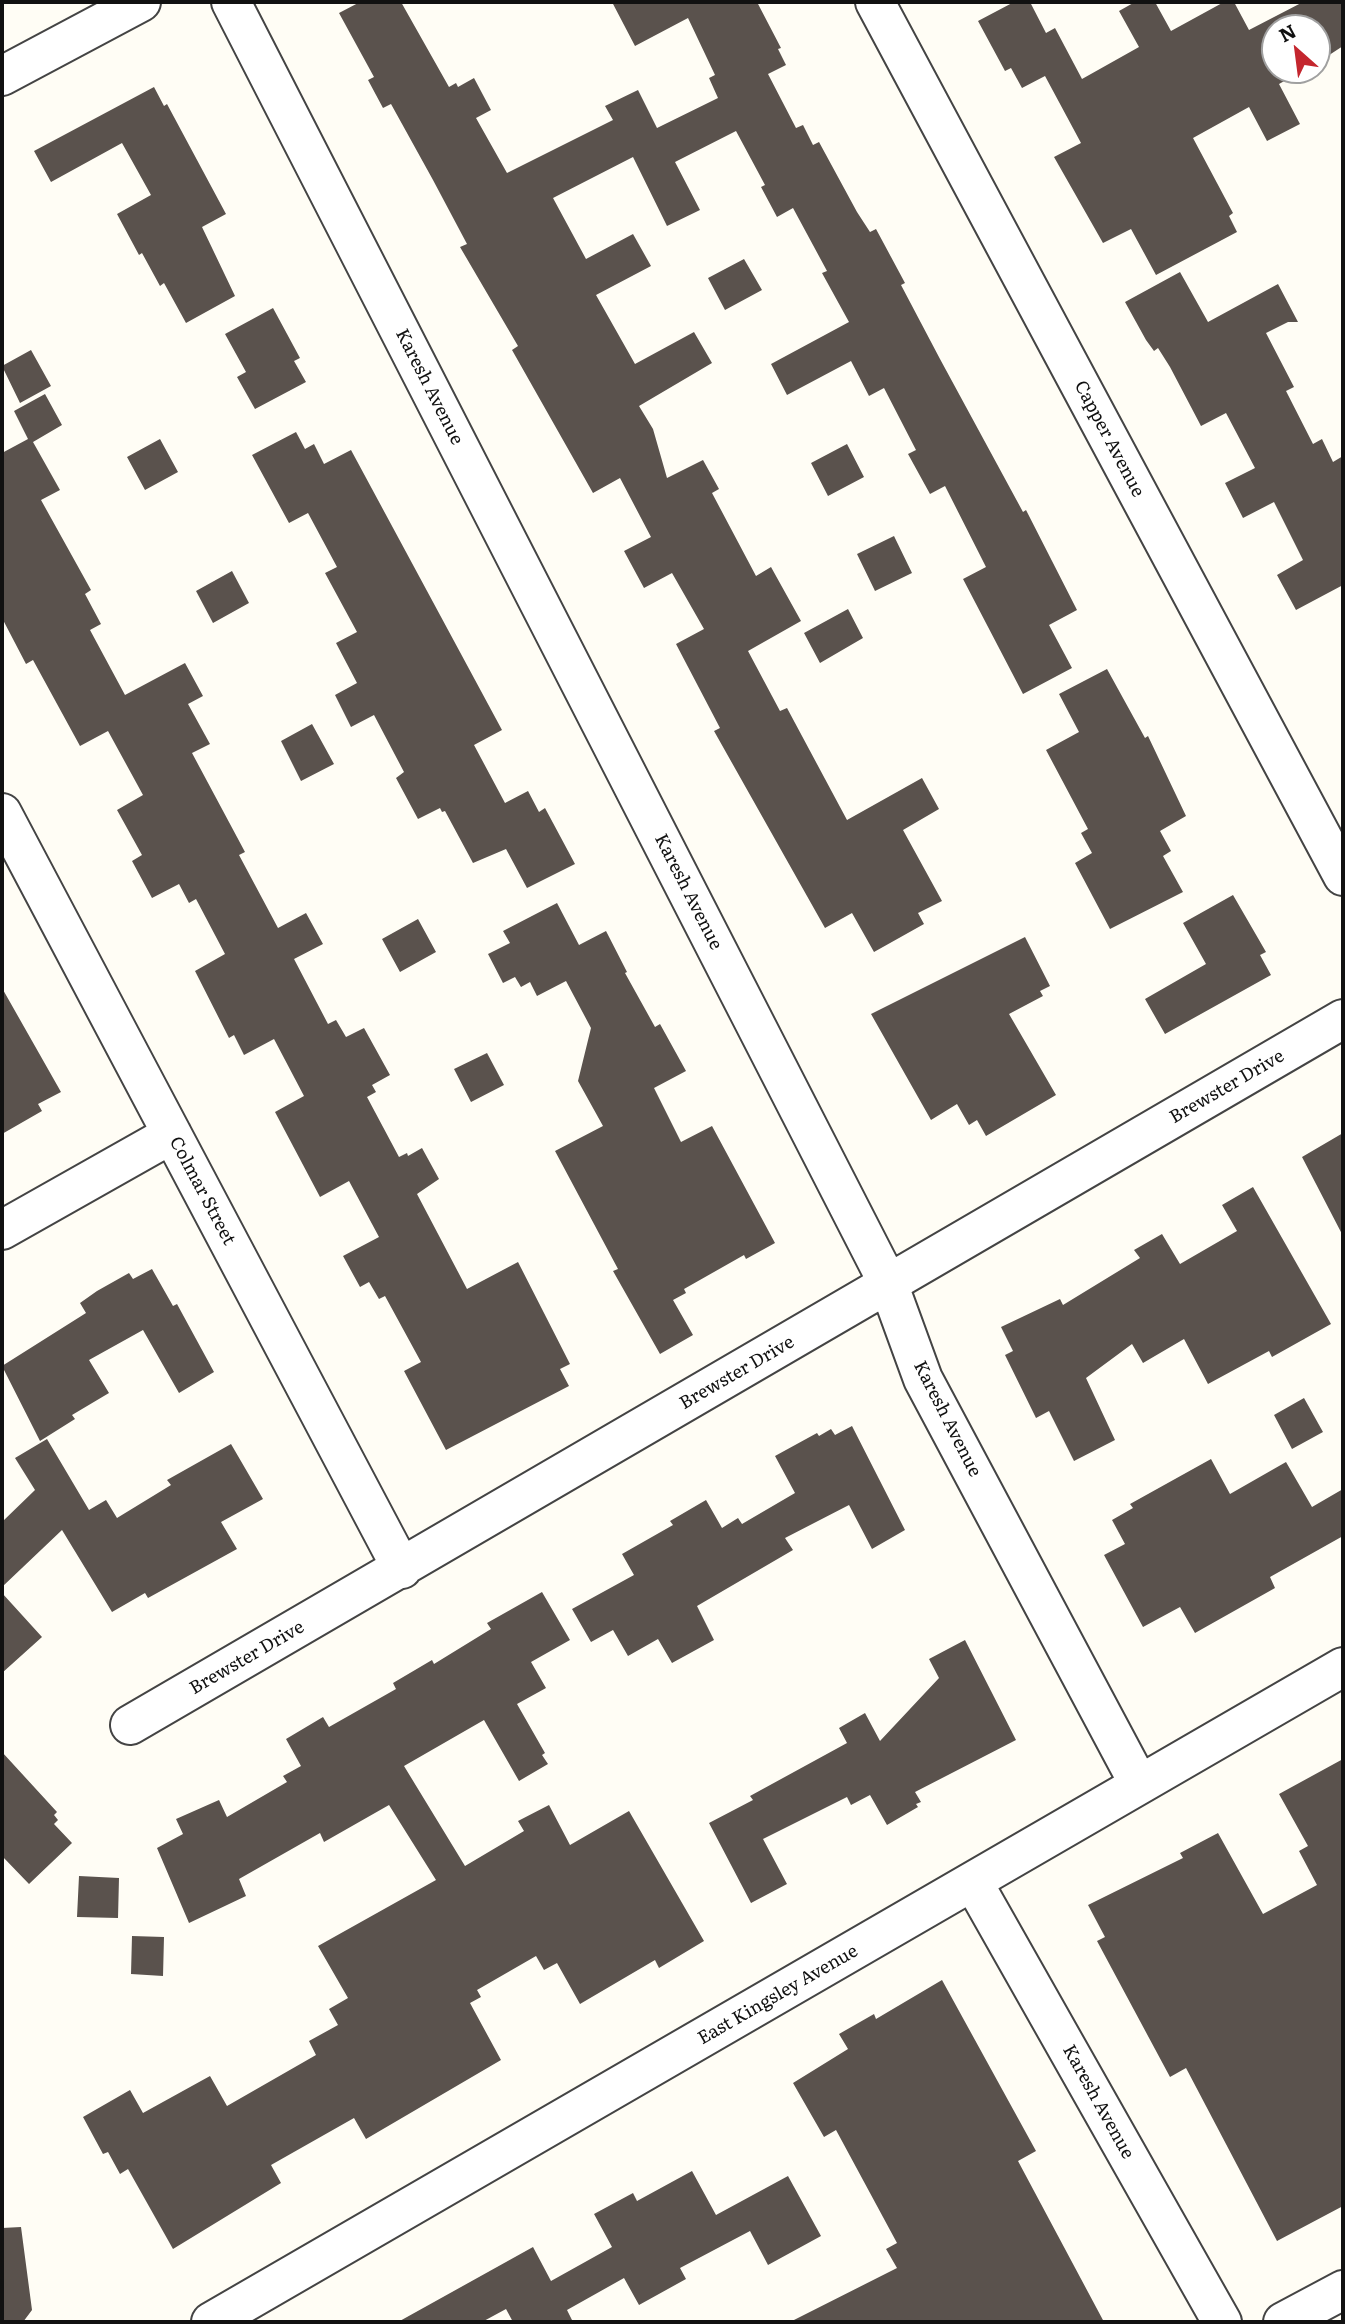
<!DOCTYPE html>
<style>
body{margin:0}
#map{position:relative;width:1345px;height:2324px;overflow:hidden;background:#fffdf5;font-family:Literata,serif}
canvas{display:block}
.frame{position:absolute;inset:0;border:4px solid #111;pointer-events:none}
.north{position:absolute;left:1261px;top:14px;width:70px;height:70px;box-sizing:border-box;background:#fff;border:2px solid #a0a0a0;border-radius:50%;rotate:332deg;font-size:19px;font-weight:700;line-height:28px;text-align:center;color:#111}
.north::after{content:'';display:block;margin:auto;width:24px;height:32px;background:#c4262e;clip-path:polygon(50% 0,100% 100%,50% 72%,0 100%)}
</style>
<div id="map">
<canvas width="1345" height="2324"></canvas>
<div class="frame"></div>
<div class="north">N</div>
</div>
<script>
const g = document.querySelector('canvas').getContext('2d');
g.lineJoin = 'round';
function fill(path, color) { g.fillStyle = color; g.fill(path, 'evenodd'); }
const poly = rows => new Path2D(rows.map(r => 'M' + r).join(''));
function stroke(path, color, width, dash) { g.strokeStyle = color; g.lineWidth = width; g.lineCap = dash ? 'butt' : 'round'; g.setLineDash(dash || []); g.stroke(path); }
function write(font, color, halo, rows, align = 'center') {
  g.font = font + ' Literata,serif'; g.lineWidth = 7; g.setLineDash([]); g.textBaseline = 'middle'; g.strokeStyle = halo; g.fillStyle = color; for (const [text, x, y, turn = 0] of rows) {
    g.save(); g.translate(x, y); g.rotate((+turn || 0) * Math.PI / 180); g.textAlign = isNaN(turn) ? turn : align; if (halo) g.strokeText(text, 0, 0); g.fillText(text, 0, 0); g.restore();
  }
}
fill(poly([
 [360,2,401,2,449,87,456,83,458,87,474,78,491,110,476,118,507,173,613,120,605,106,638,90,657,128,718,98,709,78,715,75,688,18,635,46,612,2,757,2,781,48,778,49,786,65,768,74,796,128,803,125,813,145,819,142,857,212,870,232,876,229,905,283,901,285,940,359,1023,512,1026,510,1077,610,1049,625,1072,668,1023,694,963,579,986,567,945,486,930,494,908,454,916,450,884,388,869,396,851,361,787,395,771,364,849,322,822,273,827,271,793,208,777,217,761,187,765,185,736,131,675,162,700,210,667,226,633,157,553,198,586,259,633,234,651,266,596,295,635,364,694,332,712,363,639,406,653,429,667,478,703,460,719,489,712,493,756,576,771,567,801,621,748,651,780,711,787,708,847,820,922,778,939,809,903,830,942,901,918,913,924,924,874,952,852,913,825,928,714,731,720,728,676,644,704,629,672,573,644,588,624,551,651,537,620,478,593,493,512,350,518,346,460,247,467,244,433,180,391,104,383,108,368,80,374,77,339,13],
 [1014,2,1030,2,1046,33,1055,28,1082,79,1139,47,1119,11,1135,2,1155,2,1171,31,1224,2,1234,2,1249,30,1303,2,1343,2,1343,46,1317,63,1317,28,1275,28,1275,70,1304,70,1279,84,1300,124,1267,141,1249,107,1193,138,1233,213,1229,216,1237,232,1156,275,1131,229,1103,243,1054,157,1081,143,1045,76,1022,88,1011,68,1005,71,978,21],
 [154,87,164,106,167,104,226,214,202,227,235,296,186,323,164,283,160,286,142,253,139,255,117,214,151,195,122,143,51,182,34,151],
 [744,259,762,290,725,310,708,278],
 [1180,272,1208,322,1278,284,1298,322,1288,322,1266,333,1294,387,1286,391,1313,444,1322,439,1333,462,1343,456,1343,585,1296,610,1277,575,1303,560,1274,502,1243,518,1225,483,1255,468,1226,413,1201,426,1170,367,1158,348,1154,351,1146,340,1125,302],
 [273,308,300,358,294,361,306,382,255,409,237,377,246,372,225,334],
 [31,350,51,386,20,403,2,366],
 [45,394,62,425,33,442,60,490,41,500,91,590,85,594,101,624,90,630,125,695,185,663,203,696,188,704,210,744,192,753,245,852,239,855,278,928,306,913,323,944,294,959,328,1024,336,1020,346,1037,364,1028,390,1075,372,1085,376,1092,367,1097,399,1157,407,1153,408,1156,422,1148,439,1179,417,1194,467,1289,518,1262,570,1364,560,1369,569,1386,446,1450,404,1371,421,1362,385,1296,379,1299,369,1282,360,1287,343,1256,379,1237,349,1181,320,1197,275,1112,304,1096,274,1039,244,1055,234,1035,229,1038,195,971,225,954,196,899,189,903,179,884,152,898,132,861,142,855,117,810,143,795,108,731,80,746,33,660,26,664,2,618,2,453,28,439,14,411],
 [296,432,305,449,314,444,324,464,351,450,502,730,474,745,505,803,528,791,539,812,545,808,575,864,527,888,506,849,473,863,445,811,442,812,440,808,418,819,396,778,404,772,374,715,351,727,335,695,357,683,336,643,357,632,325,573,337,567,308,513,289,523,252,455],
 [160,439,178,472,145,490,127,457],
 [847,444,864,477,828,496,811,463],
 [894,536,912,573,875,591,857,554],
 [232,571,249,603,213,623,196,591],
 [848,609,863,638,820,663,804,633],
 [1107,669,1145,738,1148,736,1186,816,1160,831,1171,851,1163,856,1183,892,1110,929,1075,863,1092,853,1081,833,1088,829,1046,750,1079,732,1059,694],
 [312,724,334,764,301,781,281,741],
 [1233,895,1266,952,1260,955,1271,975,1165,1034,1145,999,1206,964,1183,923],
 [557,903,579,945,606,931,627,972,625,973,655,1027,660,1024,686,1071,654,1088,681,1142,712,1126,775,1243,746,1259,744,1255,684,1289,686,1293,673,1300,693,1335,660,1354,613,1271,618,1269,555,1151,603,1126,578,1081,591,1028,566,981,537,996,530,982,521,987,515,977,503,983,488,954,510,943,503,931],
 [418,919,436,952,400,972,382,939],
 [1025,937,1050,986,1040,991,1043,996,1009,1014,1056,1095,986,1136,977,1120,969,1125,957,1104,931,1120,871,1014],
 [2,988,61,1092,38,1104,42,1111,2,1134],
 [487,1053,504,1085,471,1102,454,1069],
 [1343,1133,1343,1236,1302,1157],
 [1253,1187,1331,1324,1272,1357,1269,1351,1208,1384,1184,1339,1143,1363,1132,1344,1086,1378,1115,1440,1074,1461,1049,1411,1036,1418,1005,1355,1013,1351,1001,1327,1060,1299,1063,1305,1140,1258,1134,1250,1162,1234,1180,1264,1237,1231,1222,1205],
 [152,1269,173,1306,177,1304,214,1372,179,1393,143,1330,89,1360,109,1393,72,1415,75,1419,40,1441,2,1366,86,1313,80,1303,97,1291,129,1273,133,1279],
 [1304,1398,1323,1432,1292,1449,1274,1415],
 [852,1426,905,1530,872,1549,849,1505,785,1538,793,1550,697,1606,714,1640,672,1663,658,1639,628,1656,613,1630,591,1642,572,1609,634,1575,622,1554,673,1525,670,1521,706,1500,722,1528,738,1518,742,1524,795,1493,775,1456,817,1433,819,1436,831,1429,835,1435],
 [47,1439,89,1510,106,1500,117,1518,171,1485,167,1480,231,1444,263,1499,221,1522,237,1549,148,1598,145,1593,112,1612,62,1530,2,1587,2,1522,35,1490,15,1458],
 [1211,1459,1230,1494,1286,1462,1312,1507,1343,1489,1343,1536,1270,1577,1275,1588,1195,1633,1180,1607,1143,1627,1104,1555,1125,1544,1112,1520,1133,1508,1130,1504],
 [542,1592,570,1640,531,1662,546,1688,517,1704,545,1753,542,1755,548,1764,519,1781,484,1720,404,1766,465,1866,524,1831,518,1821,549,1805,570,1845,629,1811,704,1941,659,1968,655,1960,580,2004,557,1963,544,1970,536,1956,477,1990,481,1997,470,2003,501,2060,366,2139,354,2118,271,2165,281,2183,173,2249,128,2169,120,2174,108,2152,103,2154,83,2117,130,2090,143,2113,210,2076,227,2106,316,2055,309,2041,338,2025,329,2009,348,1998,318,1946,436,1880,389,1805,324,1842,320,1833,239,1879,246,1896,189,1923,157,1848,183,1834,176,1819,219,1800,227,1817,287,1782,283,1776,301,1766,286,1739,323,1717,329,1727,396,1689,393,1683,432,1660,434,1664,491,1629,487,1623],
 [2,1593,42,1637,2,1673],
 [965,1640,1016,1740,915,1792,921,1802,916,1804,918,1807,887,1825,870,1795,851,1805,847,1797,763,1839,787,1884,751,1903,709,1823,753,1800,750,1796,847,1743,839,1728,865,1713,880,1741,939,1678,929,1659],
 [2,1752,57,1812,54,1815,58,1820,54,1824,72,1843,29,1884,2,1856],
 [1343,1759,1343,2206,1277,2241,1186,2068,1170,2077,1097,1941,1105,1937,1088,1905,1183,1858,1180,1853,1218,1833,1263,1914,1317,1885,1299,1851,1308,1846,1279,1794],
 [79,1876,119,1878,118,1918,77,1917],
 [132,1936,164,1937,163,1976,131,1974],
 [942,1980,1036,2151,1018,2161,1104,2322,790,2322,897,2268,886,2249,897,2243,836,2130,824,2137,793,2083,848,2049,839,2034,874,2014,876,2019],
 [692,2171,716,2215,788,2176,821,2236,768,2265,750,2231,680,2268,686,2279,639,2305,624,2278,567,2310,573,2322,513,2322,506,2309,482,2322,398,2322,533,2247,551,2281,612,2247,594,2214,633,2193,637,2201],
 [21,2227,32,2310,23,2322,2,2322,2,2228]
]), '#5a524d');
const minor = poly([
 [231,2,888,1283,923,1379,1139,1784],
 [875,2,1343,876],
 [2,76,141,2],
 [2,813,402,1569],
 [2,1230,172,1134],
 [130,1725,1343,1019],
 [973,1882,1222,2322],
 [1283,2322,1343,2290]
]);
const tertiary = poly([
 [211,2322,1343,1667]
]);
stroke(minor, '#444', 42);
stroke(tertiary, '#444', 42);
stroke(minor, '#fff', 38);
stroke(tertiary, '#fff', 38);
write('18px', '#111', '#fff', [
 ["Karesh Avenue",429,387,63],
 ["Capper Avenue",1109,439,62],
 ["Karesh Avenue",688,892,63],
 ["Brewster Drive",1227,1087,-30],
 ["Colmar Street",202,1191,62],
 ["Brewster Drive",737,1373,-30],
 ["Karesh Avenue",947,1419,63],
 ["Brewster Drive",247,1658,-30],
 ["East Kingsley Avenue",778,1995,-30],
 ["Karesh Avenue",1098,2102,61]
]);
</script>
